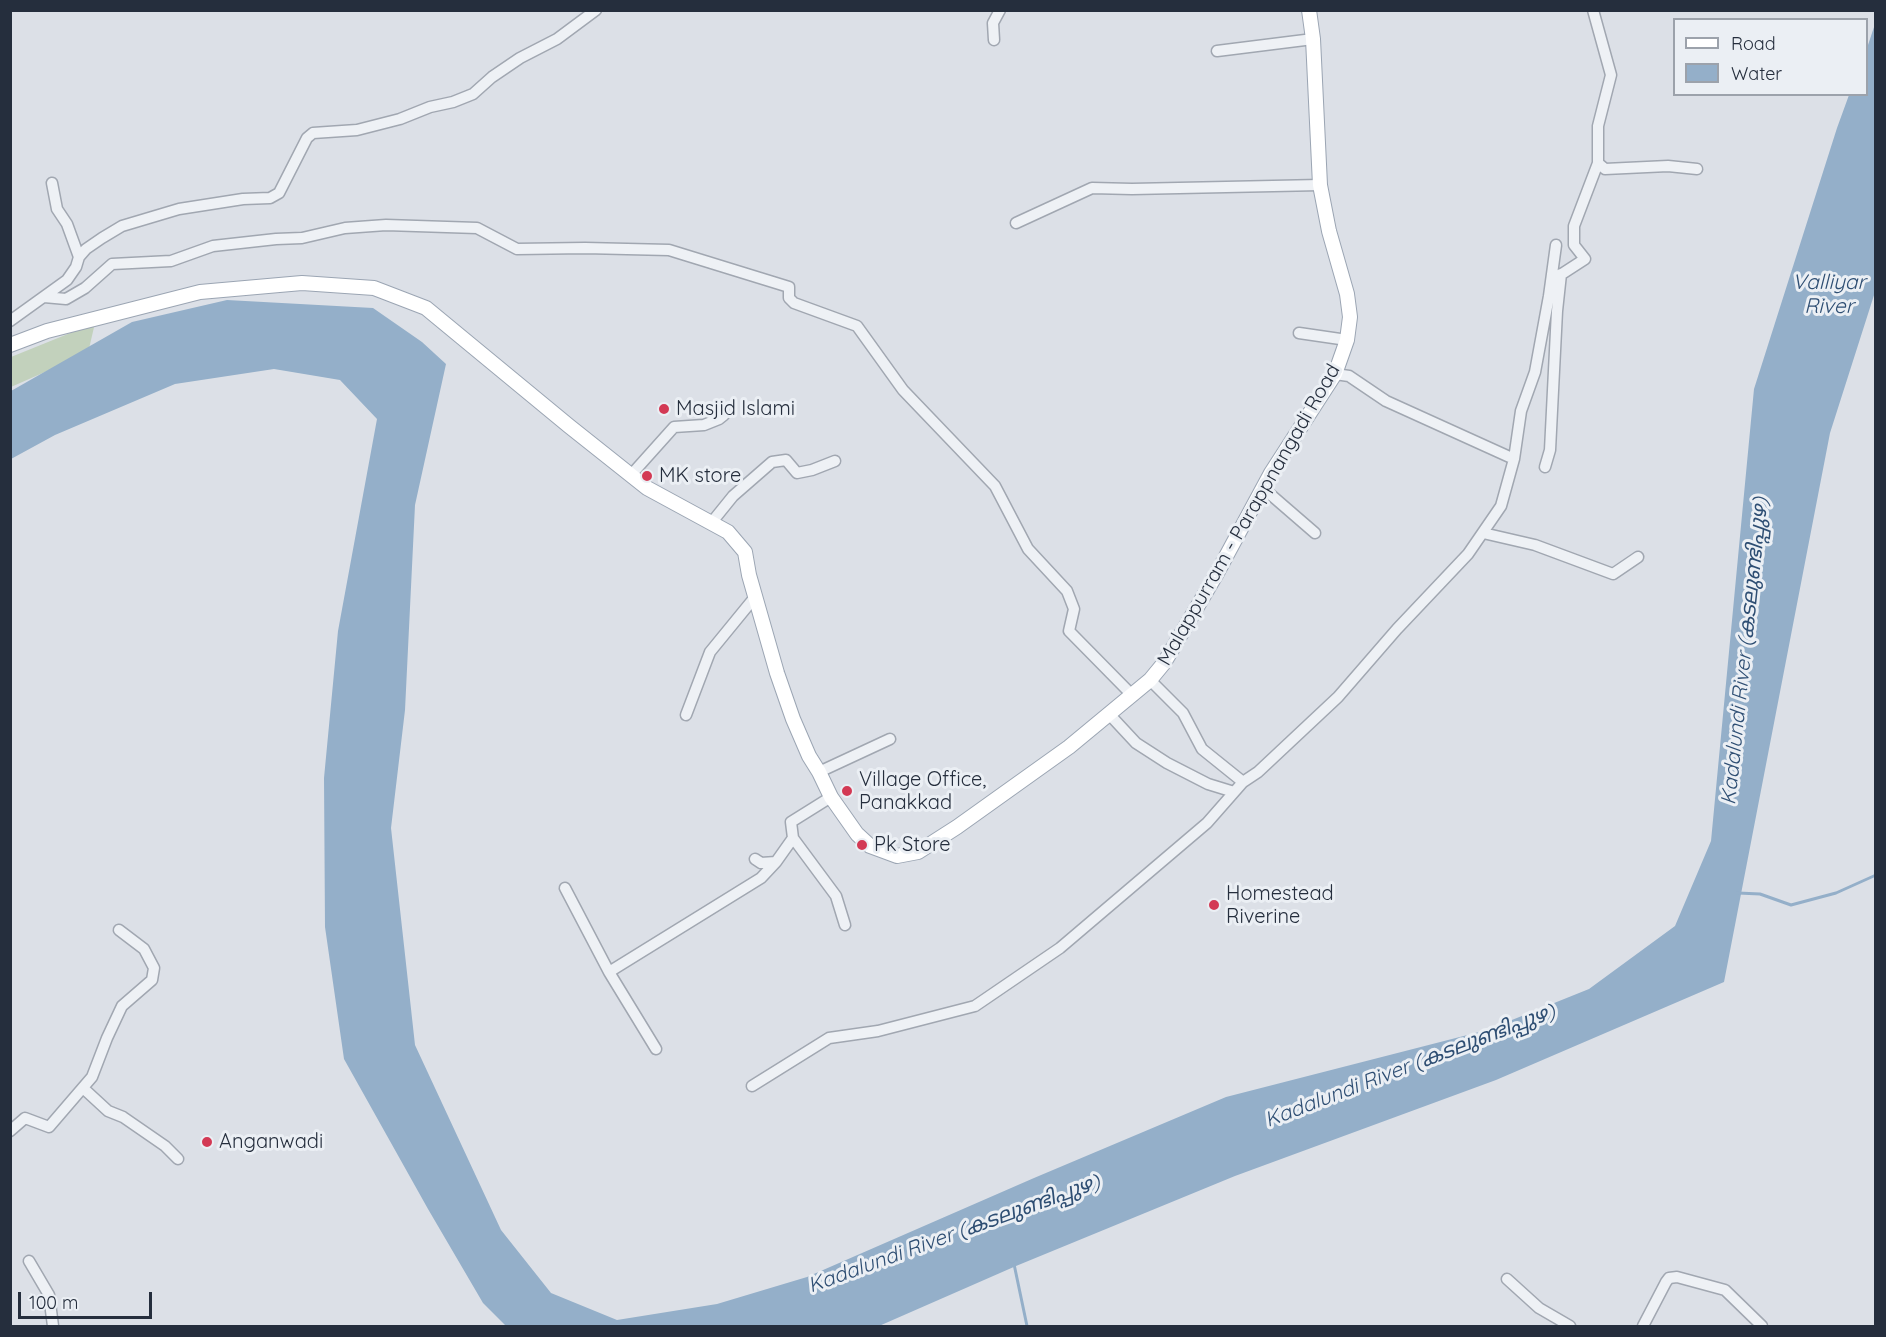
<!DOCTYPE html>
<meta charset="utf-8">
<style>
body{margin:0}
#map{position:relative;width:1886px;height:1337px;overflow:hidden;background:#dce0e7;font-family:Quicksand,sans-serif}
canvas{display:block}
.frame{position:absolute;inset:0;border:12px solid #252e3d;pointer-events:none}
.legend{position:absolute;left:1673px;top:18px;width:195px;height:78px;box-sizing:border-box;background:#ebeff4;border:2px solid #9ca2ab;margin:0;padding:8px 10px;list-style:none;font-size:18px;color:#252e3d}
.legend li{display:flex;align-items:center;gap:12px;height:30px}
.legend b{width:30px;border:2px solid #9ca2ab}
.scale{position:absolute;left:18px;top:1292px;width:134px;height:27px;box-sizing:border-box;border:3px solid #252e3d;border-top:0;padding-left:8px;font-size:18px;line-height:21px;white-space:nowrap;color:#252e3d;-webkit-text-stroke:4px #ebeff4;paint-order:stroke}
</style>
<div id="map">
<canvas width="1886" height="1337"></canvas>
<div class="frame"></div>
<ul class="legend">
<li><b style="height:8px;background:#fff"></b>Road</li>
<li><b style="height:16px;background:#94afc9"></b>Water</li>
</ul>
<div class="scale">100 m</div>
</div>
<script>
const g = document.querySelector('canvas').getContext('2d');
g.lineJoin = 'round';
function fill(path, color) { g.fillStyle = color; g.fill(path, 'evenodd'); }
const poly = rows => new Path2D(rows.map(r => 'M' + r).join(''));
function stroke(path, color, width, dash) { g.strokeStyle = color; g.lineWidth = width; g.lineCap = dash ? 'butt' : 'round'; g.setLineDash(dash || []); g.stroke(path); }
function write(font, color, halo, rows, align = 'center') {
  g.font = font + ' Quicksand,"Noto Sans Malayalam",sans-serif'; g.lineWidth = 6; g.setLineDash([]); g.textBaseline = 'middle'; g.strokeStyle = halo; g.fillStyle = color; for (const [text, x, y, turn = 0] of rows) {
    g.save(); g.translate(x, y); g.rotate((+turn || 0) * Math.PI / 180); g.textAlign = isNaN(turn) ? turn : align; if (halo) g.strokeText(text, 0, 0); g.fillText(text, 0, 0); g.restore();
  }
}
fill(poly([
 [95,323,88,353,11,387,11,357]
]), '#c2d1bc');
fill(poly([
 [1875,24,1875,292,1830,433,1724,982,1496,1080,1235,1176,1016,1266,879,1326,506,1326,483,1303,428,1209,344,1059,325,927,324,778,338,631,377,419,340,380,274,369,175,384,55,435,11,459,11,391,132,322,227,300,373,308,422,342,446,364,415,505,405,710,391,828,415,1045,501,1230,551,1293,617,1320,717,1304,807,1277,1034,1178,1226,1097,1487,1030,1589,989,1675,926,1711,841,1754,389,1837,128,1849,95,1866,94,1867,48]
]), '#94afc9');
stroke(poly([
 [1738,893,1760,894,1791,905,1836,893,1876,875],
 [1014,1264,1027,1326]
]), '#94afc9', 3);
const minor = poly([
 [994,40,993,23,1000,10],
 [1217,51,1313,39],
 [1598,163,1605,169,1668,166,1697,169],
 [52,183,57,209,67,224,79,257],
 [1016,223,1092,188,1132,189,1320,185],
 [1551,281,1585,259,1574,245,1574,226,1598,163,1598,126,1611,75,1593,10],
 [44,297,66,299,85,288,112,264,171,261,213,246,276,239,302,238,345,228,386,225,477,228,517,249,585,248,669,250,789,287,789,298,794,303,857,326,903,390,995,486,1028,549,1067,591,1074,609,1069,631,1132,695],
 [10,321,67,280,76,267,79,257,86,249,102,238,122,226,179,209,243,199,270,198,279,193,307,138,313,133,357,130,400,119,430,107,453,102,473,94,492,77,520,58,557,39,596,10],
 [1299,333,1347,340],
 [1335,374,1349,376,1386,401,1514,459],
 [1545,467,1550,450,1557,311,1561,274],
 [631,475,674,427,704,425,719,419,724,415],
 [1263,488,1315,533],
 [712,522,733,496,772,462,786,460,797,473,812,470,835,461],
 [1483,533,1535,545,1613,574,1638,557],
 [1109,714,1136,743,1167,763,1208,784,1234,792],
 [686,715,710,652,755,597],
 [819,772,890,739],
 [1243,782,1258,772,1338,697,1397,629,1468,554,1501,506,1514,459,1521,411,1535,372,1549,296,1556,245],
 [793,838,836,896,845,925],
 [755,859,761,863,776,862,793,838,791,822,831,797],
 [565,888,609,972,761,878,776,862],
 [609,972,656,1049],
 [752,1086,829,1038,878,1031,975,1006,1060,948,1207,823,1243,782,1202,749,1183,713,1150,680],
 [83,1088,108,1111,123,1117,165,1146,178,1159],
 [10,1131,25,1118,49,1127,92,1077,107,1038,122,1006,152,980,154,968,144,949,119,930],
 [29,1261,49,1295,53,1326],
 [1507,1279,1539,1308,1570,1326],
 [1643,1326,1666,1282,1669,1278,1677,1277,1725,1290,1762,1326]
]);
const major = poly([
 [10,345,47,331,200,292,302,283,374,288,426,308,569,426,647,488,728,532,745,552,749,575,777,673,793,719,809,756,819,772,831,797,857,834,870,846,897,856,918,852,957,827,1069,747,1150,680,1164,663,1216,575,1271,473,1335,374,1347,340,1350,317,1347,294,1329,231,1320,185,1313,39,1309,10]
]);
stroke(minor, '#a1a7b1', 13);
stroke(major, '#9ba5b3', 16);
stroke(minor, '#eef1f5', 10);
stroke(major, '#fff', 14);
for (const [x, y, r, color] of [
 [664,409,6,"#d33954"],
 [647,476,6,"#d33954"],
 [847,791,6,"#d33954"],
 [862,845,6,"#d33954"],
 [1214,905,6,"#d33954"],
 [207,1142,6,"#d33954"]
]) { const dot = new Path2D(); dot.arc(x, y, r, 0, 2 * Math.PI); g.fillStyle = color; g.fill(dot); stroke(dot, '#ebeff4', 2); }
write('20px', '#252e3d', '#ebeff4', [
 ["Masjid Islami",676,409],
 ["MK store",659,476],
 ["Village Office,",859,780],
 ["Panakkad",859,803],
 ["Pk Store",874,845],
 ["Homestead",1226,894],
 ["Riverine",1226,917],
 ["Anganwadi",219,1142]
], 'left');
write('20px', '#252e3d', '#ebeff4', [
 ["Malappurram - Parappnangadi Road",1249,515,-60]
]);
write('italic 21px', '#2e4e73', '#ebeff4', [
 ["Valliyar",1829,283],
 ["River",1829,307],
 ["Kadalundi River (കടലുണ്ടിപ്പുഴ)",1745,651,-84],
 ["Kadalundi River (കടലുണ്ടിപ്പുഴ)",1410,1066,-21],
 ["Kadalundi River (കടലുണ്ടിപ്പുഴ)",954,1234,-20]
]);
</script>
